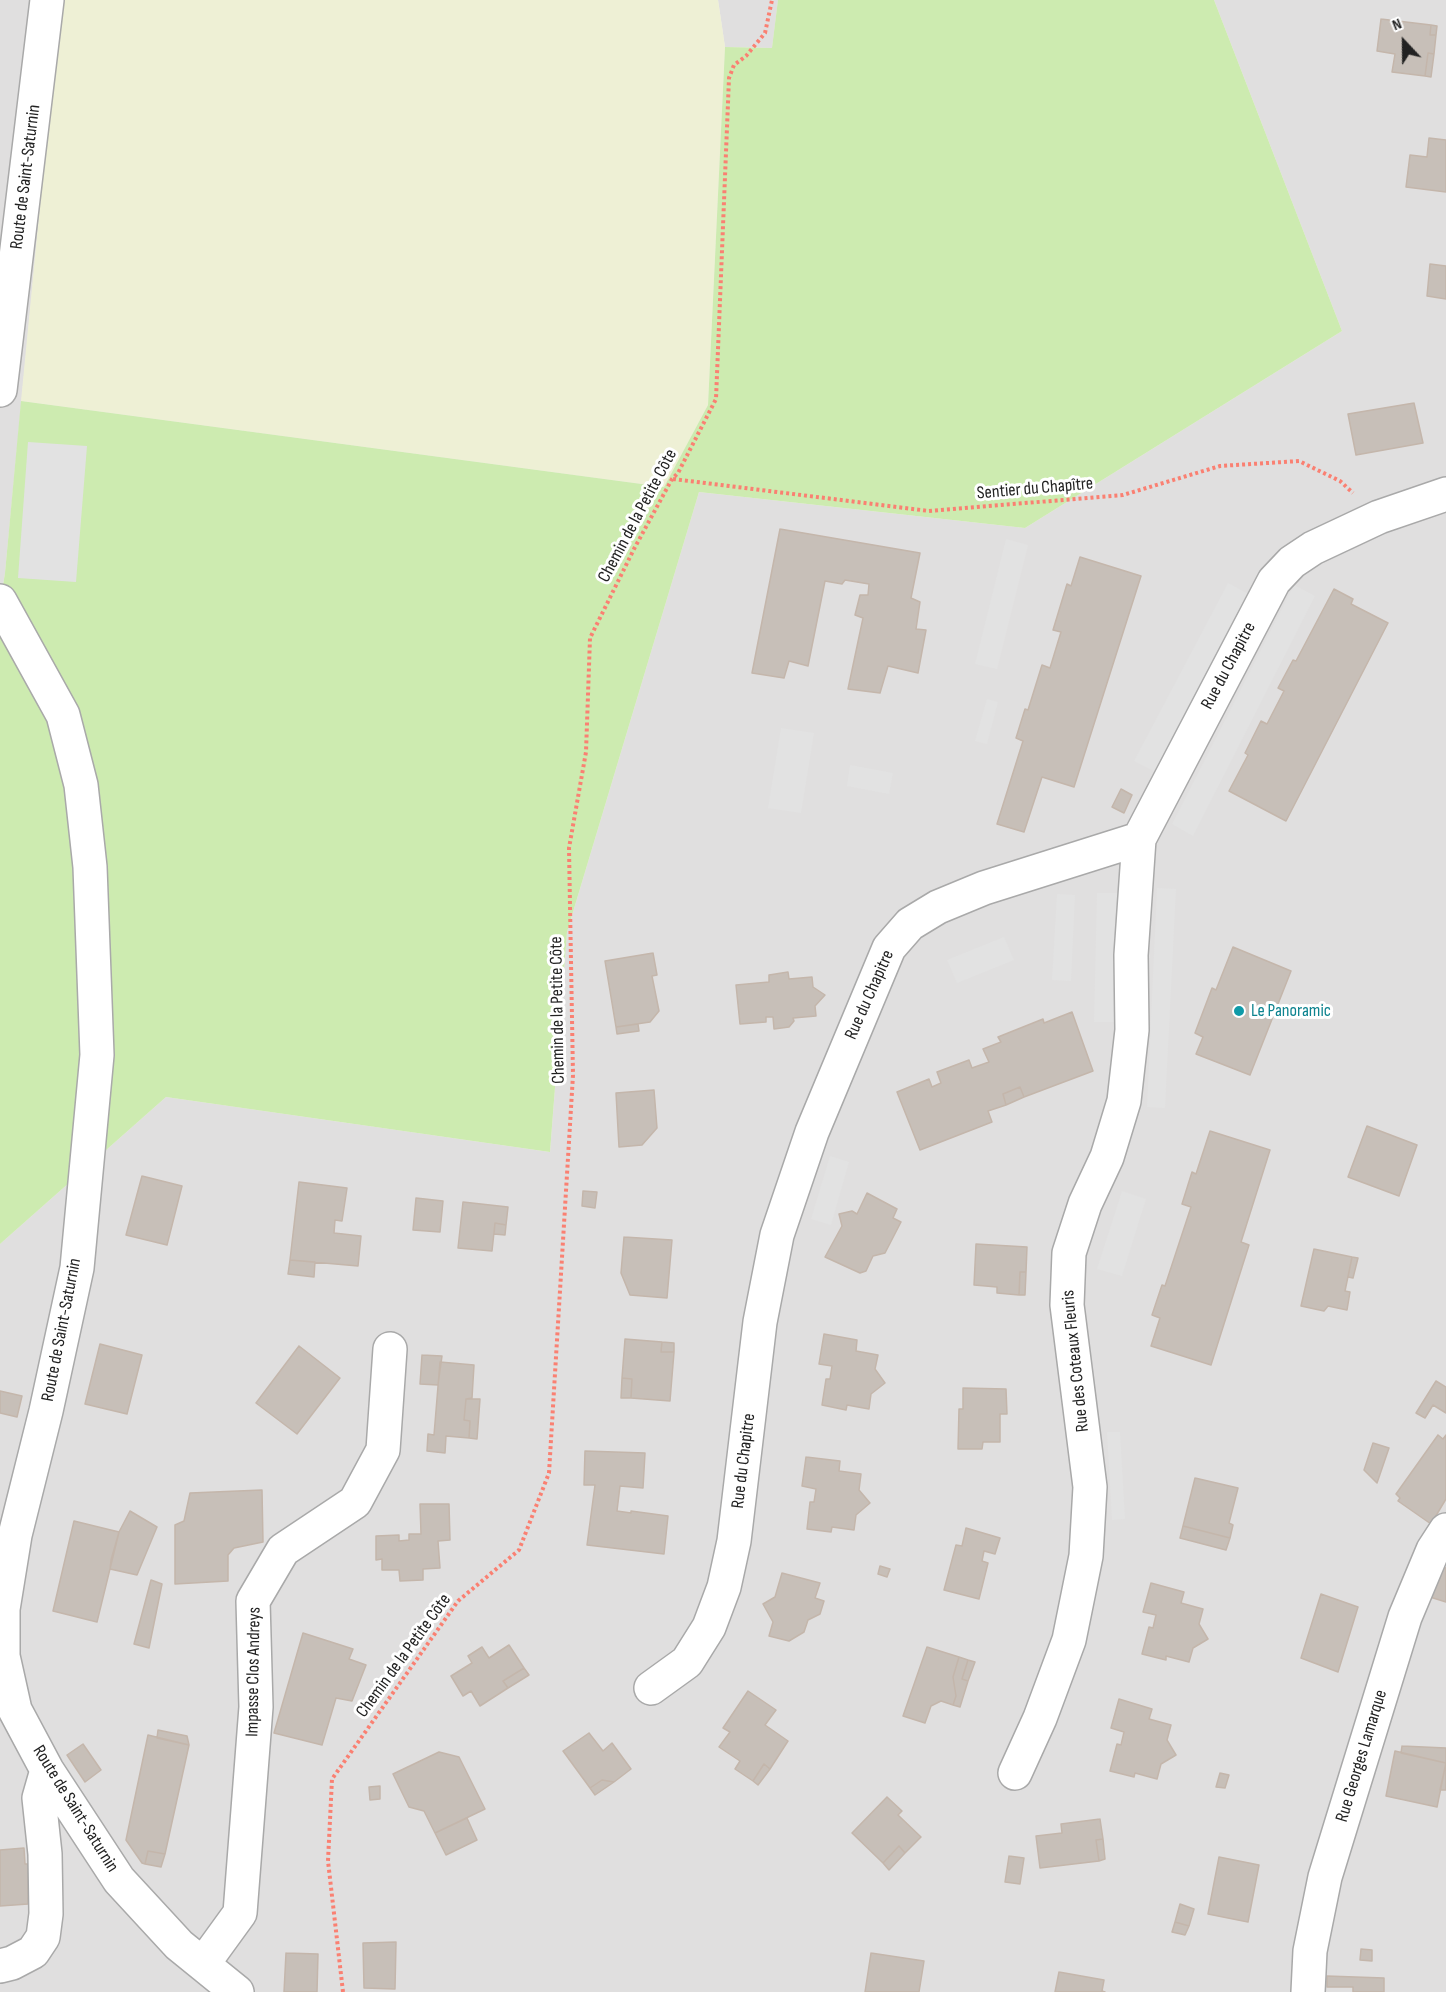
<!DOCTYPE html>
<meta charset="utf-8">
<style>
body{margin:0}
#map{position:relative;width:1446px;height:1992px;overflow:hidden;background:#f2efe9;font-family:"Sofia Sans Condensed",sans-serif}
canvas{display:block}
.north{position:absolute;left:1374px;top:12px;width:60px;height:60px;-webkit-text-stroke:4px #fff;paint-order:stroke;rotate:338deg;font-size:16px;font-weight:700;line-height:24px;text-align:center;color:#222}
.north::after{content:'';display:block;margin:auto;width:21px;height:27px;background:#222;clip-path:polygon(50% 0,100% 100%,50% 72%,0 100%)}
</style>
<div id="map">
<canvas width="1446" height="1992"></canvas>
<div class="north">N</div>
</div>
<script>
const g = document.querySelector('canvas').getContext('2d');
g.lineJoin = 'round';
function fill(path, color) { g.fillStyle = color; g.fill(path, 'evenodd'); }
const poly = rows => new Path2D(rows.map(r => 'M' + r).join(''));
function stroke(path, color, width, dash) { g.strokeStyle = color; g.lineWidth = width; g.lineCap = dash ? 'butt' : 'round'; g.setLineDash(dash || []); g.stroke(path); }
function write(font, color, halo, rows, align = 'center') {
  g.font = font + ' "Sofia Sans Condensed",sans-serif'; g.lineWidth = 6; g.setLineDash([]); g.textBaseline = 'middle'; g.strokeStyle = halo; g.fillStyle = color; for (const [text, x, y, turn = 0] of rows) {
    g.save(); g.translate(x, y); g.rotate((+turn || 0) * Math.PI / 180); g.textAlign = isNaN(turn) ? turn : align; if (halo) g.strokeText(text, 0, 0); g.fillText(text, 0, 0); g.restore();
  }
}
fill(poly([
 [0,0,60,0,5,573,0,604],
 [718,0,778,0,772,48,725,47],
 [1214,0,1446,0,1446,1992,0,1992,0,1244,166,1097,550,1152,567,932,699,492,1025,528,1342,331]
]), '#e0dfdf');
fill(poly([
 [60,0,718,0,725,47,708,405,664,487,21,401]
]), '#eef0d5');
fill(poly([
 [778,0,1214,0,1342,331,1025,528,699,492,567,932,550,1152,166,1097,0,1244,0,604,5,573,21,401,664,487,708,405,725,47,772,48]
]), '#cdebb0');
fill(poly([
 [28,442,87,446,76,582,18,578],
 [1006,539,1028,545,997,669,975,664],
 [1228,583,1252,596,1158,773,1134,761],
 [1294,585,1315,596,1193,836,1172,824],
 [987,699,998,702,987,744,975,741],
 [781,728,814,733,801,813,768,808],
 [850,765,893,773,889,794,847,786],
 [1157,888,1176,889,1165,1108,1147,1107],
 [1097,893,1119,893,1116,1022,1094,1022],
 [1057,894,1075,895,1071,981,1052,980],
 [1004,937,1014,960,957,983,947,960],
 [830,1156,849,1162,831,1225,811,1219],
 [1122,1191,1146,1199,1122,1276,1097,1269],
 [1107,1432,1120,1432,1125,1519,1112,1520]
]), '#e2e2e2');
const building = poly([
 [1381,19,1431,25,1430,35,1436,35,1434,54,1428,53,1425,76,1392,72,1395,54,1377,51,1381,19],
 [1431,25,1437,26,1436,35,1430,35,1431,25],
 [1428,53,1434,54,1431,77,1425,76,1428,53],
 [1429,138,1446,140,1446,192,1406,187,1410,155,1427,157,1429,138],
 [1430,264,1446,266,1446,299,1427,296,1430,264],
 [1414,403,1423,443,1356,455,1348,414,1414,403],
 [780,529,920,553,911,598,920,602,916,629,926,630,918,673,888,666,880,693,848,689,863,618,855,615,860,595,868,595,869,584,845,580,842,584,825,581,808,666,789,661,784,678,752,673,780,529],
 [1080,557,1141,576,1074,787,1042,777,1024,832,997,824,1023,741,1016,738,1025,709,1028,710,1042,665,1050,668,1061,632,1053,630,1067,584,1071,586,1080,557],
 [1334,589,1353,599,1351,604,1388,623,1286,821,1229,791,1248,755,1245,753,1261,721,1267,724,1284,691,1278,688,1293,660,1296,661,1334,589],
 [1121,789,1132,795,1124,813,1112,807,1121,789],
 [1233,947,1291,971,1250,1075,1196,1054,1203,1037,1195,1033,1212,988,1216,990,1233,947],
 [653,953,657,975,652,976,659,1011,650,1022,616,1027,605,961,653,953],
 [788,972,789,979,812,977,813,987,825,995,815,1006,816,1016,793,1018,794,1021,789,1027,774,1029,773,1017,766,1017,766,1022,740,1024,736,985,769,982,769,975,788,972],
 [1072,1012,1093,1071,1024,1097,1020,1087,1003,1094,1006,1105,988,1111,992,1122,920,1150,897,1092,929,1079,932,1087,941,1083,937,1072,969,1060,972,1068,989,1062,983,1049,1001,1042,998,1037,1043,1019,1044,1023,1072,1012],
 [638,1024,639,1031,617,1034,616,1027,638,1024],
 [1020,1087,1024,1097,1006,1105,1003,1094,1020,1087],
 [654,1090,657,1128,642,1145,619,1147,616,1093,654,1090],
 [1367,1126,1417,1145,1399,1196,1348,1177,1367,1126],
 [1210,1131,1270,1150,1241,1242,1249,1245,1211,1365,1151,1346,1160,1318,1152,1315,1162,1285,1165,1286,1191,1207,1182,1204,1192,1172,1196,1174,1210,1131],
 [142,1176,182,1186,167,1245,126,1235,142,1176],
 [299,1182,347,1188,342,1221,335,1220,334,1233,361,1236,358,1266,290,1260,299,1182],
 [583,1191,597,1192,595,1208,582,1206,583,1191],
 [867,1193,897,1209,893,1218,901,1222,885,1253,873,1256,866,1271,860,1273,825,1257,842,1226,839,1214,852,1211,857,1214,867,1193],
 [416,1198,443,1201,440,1232,413,1230,416,1198],
 [463,1202,508,1207,506,1225,495,1223,492,1251,458,1248,463,1202],
 [495,1223,506,1225,505,1235,494,1234,495,1223],
 [624,1237,672,1240,667,1298,630,1295,621,1273,624,1237],
 [976,1244,1027,1247,1026,1272,1020,1272,1019,1295,997,1293,997,1287,974,1285,976,1244],
 [1314,1249,1352,1257,1345,1291,1350,1292,1347,1310,1328,1306,1324,1311,1301,1306,1314,1249],
 [1352,1257,1358,1258,1353,1278,1348,1277,1352,1257],
 [290,1260,315,1262,314,1277,288,1274,290,1260],
 [1020,1272,1026,1272,1025,1295,1019,1295,1020,1272],
 [824,1334,857,1340,856,1351,878,1355,875,1369,885,1383,871,1394,869,1409,847,1405,846,1410,822,1405,826,1379,830,1379,832,1366,819,1364,824,1334],
 [625,1339,662,1342,661,1352,674,1352,670,1401,631,1398,632,1379,622,1378,625,1339],
 [662,1342,674,1343,674,1352,661,1352,662,1342],
 [100,1344,142,1355,127,1414,85,1404,100,1344],
 [299,1346,340,1378,297,1434,256,1403,299,1346],
 [422,1355,442,1356,438,1385,420,1384,422,1355],
 [440,1362,474,1365,472,1398,466,1399,464,1420,470,1421,469,1438,446,1436,445,1453,427,1451,428,1434,434,1435,440,1362],
 [622,1378,632,1379,631,1398,621,1398,622,1378],
 [1436,1381,1446,1387,1446,1413,1433,1405,1425,1418,1416,1413,1436,1381],
 [963,1388,1006,1389,1007,1414,1000,1414,1000,1442,983,1442,982,1449,958,1449,959,1409,963,1409,963,1388],
 [0,1391,22,1396,17,1417,0,1413,0,1391],
 [466,1399,480,1399,477,1439,469,1438,470,1421,464,1420,466,1399],
 [1438,1435,1443,1439,1446,1435,1446,1499,1431,1524,1398,1501,1400,1498,1396,1494,1438,1435],
 [1373,1443,1389,1448,1377,1483,1364,1470,1373,1443],
 [585,1451,645,1453,643,1488,620,1486,617,1511,631,1513,631,1511,668,1516,664,1554,587,1545,595,1485,584,1485,585,1451],
 [806,1457,840,1461,839,1471,861,1474,859,1490,870,1503,856,1515,854,1530,832,1527,831,1532,807,1529,810,1502,814,1502,816,1489,802,1486,806,1457],
 [1195,1478,1238,1488,1229,1523,1233,1525,1230,1538,1183,1526,1195,1478],
 [262,1490,263,1542,234,1548,228,1555,228,1581,175,1584,175,1525,184,1521,190,1493,262,1490],
 [420,1504,449,1504,450,1540,438,1541,440,1568,423,1569,423,1580,400,1581,399,1570,382,1570,382,1559,376,1560,376,1536,399,1535,399,1541,409,1540,409,1534,421,1534,420,1504],
 [130,1511,157,1527,137,1575,110,1569,111,1560,119,1532,130,1511],
 [74,1521,119,1532,97,1622,53,1611,74,1521],
 [1183,1526,1230,1538,1226,1550,1180,1538,1183,1526],
 [966,1528,1000,1538,995,1554,984,1551,982,1561,988,1563,979,1599,944,1590,956,1545,962,1546,966,1528],
 [880,1566,890,1569,887,1577,878,1574,880,1566],
 [1443,1567,1446,1568,1446,1602,1430,1597,1443,1567],
 [782,1573,820,1583,815,1598,824,1601,820,1614,808,1620,804,1632,789,1641,769,1636,773,1622,763,1604,775,1597,782,1573],
 [151,1580,162,1584,149,1648,134,1644,151,1580],
 [1151,1583,1184,1592,1181,1603,1203,1609,1199,1624,1208,1639,1193,1648,1189,1662,1166,1656,1166,1660,1142,1654,1149,1627,1153,1628,1156,1615,1143,1612,1151,1583],
 [1321,1594,1358,1607,1338,1672,1301,1658,1321,1594],
 [303,1633,353,1649,349,1659,366,1665,352,1701,336,1698,322,1745,274,1733,303,1633],
 [509,1645,524,1668,503,1681,508,1688,480,1706,471,1691,463,1696,451,1676,472,1663,468,1656,482,1647,489,1658,509,1645],
 [927,1647,959,1657,953,1677,956,1696,953,1705,941,1701,931,1706,925,1723,903,1716,927,1647],
 [959,1657,968,1660,962,1679,968,1681,960,1707,953,1705,956,1696,953,1677,959,1657],
 [968,1660,975,1662,968,1681,962,1679,968,1660],
 [524,1668,529,1675,508,1688,503,1681,524,1668],
 [748,1691,776,1710,765,1725,788,1741,770,1769,764,1764,753,1781,735,1769,740,1761,719,1747,730,1732,723,1728,748,1691],
 [1119,1699,1152,1709,1149,1719,1171,1725,1167,1740,1176,1755,1161,1764,1157,1779,1135,1773,1134,1777,1110,1771,1117,1744,1121,1745,1124,1732,1111,1728,1119,1699],
 [158,1730,187,1736,189,1745,157,1738,158,1730],
 [589,1733,603,1751,612,1743,631,1769,614,1782,602,1780,590,1788,563,1751,589,1733],
 [148,1735,189,1745,165,1854,148,1851,145,1864,142,1863,126,1840,148,1735],
 [83,1744,101,1770,85,1782,67,1755,83,1744],
 [1402,1746,1446,1748,1446,1790,1440,1790,1446,1763,1401,1753,1402,1746],
 [1395,1751,1446,1763,1437,1807,1386,1796,1395,1751],
 [439,1752,459,1757,485,1809,435,1833,424,1811,409,1807,393,1774,439,1752],
 [764,1764,770,1769,758,1785,753,1781,764,1764],
 [1220,1773,1229,1775,1225,1788,1216,1787,1220,1773],
 [602,1780,614,1782,595,1795,590,1788,602,1780],
 [380,1786,380,1799,370,1800,369,1787,380,1786],
 [887,1797,902,1811,898,1815,921,1837,905,1853,899,1846,883,1863,852,1833,887,1797],
 [467,1818,477,1840,446,1855,435,1833,467,1818],
 [1100,1819,1103,1839,1096,1840,1099,1861,1040,1868,1036,1836,1062,1833,1061,1824,1100,1819],
 [1103,1839,1105,1859,1099,1861,1096,1840,1103,1839],
 [899,1846,905,1853,889,1870,883,1863,899,1846],
 [24,1848,25,1864,28,1864,28,1904,0,1906,0,1850,24,1848],
 [148,1851,165,1854,161,1867,145,1864,148,1851],
 [1009,1856,1024,1858,1020,1884,1005,1882,1009,1856],
 [1219,1857,1259,1865,1248,1922,1208,1914,1219,1857],
 [1180,1904,1194,1909,1189,1926,1175,1922,1180,1904],
 [1175,1922,1189,1926,1185,1935,1172,1932,1175,1922],
 [396,1942,395,1989,364,1988,363,1943,396,1942],
 [1361,1949,1372,1950,1372,1961,1360,1960,1361,1949],
 [286,1953,318,1954,317,1992,284,1992,286,1953],
 [871,1953,924,1961,919,1992,865,1992,871,1953],
 [1059,1972,1104,1980,1102,1991,1105,1992,1055,1992,1059,1972],
 [1327,1976,1384,1978,1384,1992,1353,1992,1353,1987,1327,1987,1327,1976]
]);
fill(building, '#c7bfb8');
stroke(building, '#c4b6ab', 1.5);
const minor = poly([
 [0,390,47,0],
 [0,601,63,715,81,785,90,867,97,1055,77,1268,46,1411,15,1535,3,1609,3,1656,15,1710,47,1770,119,1880,179,1945,237,1992],
 [651,1688,687,1662,709,1627,724,1587,734,1541,760,1322,777,1235,812,1132,889,948,910,924,938,907,984,888,1139,839,1274,581,1292,562,1313,548,1379,517,1446,494],
 [1015,1773,1040,1718,1069,1640,1086,1556,1090,1487,1067,1305,1069,1253,1085,1204,1107,1157,1124,1101,1132,1030,1131,955,1139,839],
 [203,1964,240,1913,256,1707,253,1601,283,1550,355,1502,383,1450,390,1349],
 [0,1966,12,1963,33,1952,43,1937,46,1914,45,1854,39,1798,47,1770],
 [1308,1992,1310,1951,1325,1877,1405,1617,1433,1550,1446,1530]
]);
stroke(minor, '#a9a9a9', 36);
stroke(poly([
 [673,479,929,511,1123,495,1220,466,1299,461,1340,481,1353,493],
 [343,1992,328,1861,332,1779,458,1601,519,1550,549,1473,573,1075,569,848,586,752,590,638,634,549,672,479,678,473,716,399,729,78,734,65,746,56,765,33,772,0]
]), '#fa8072', 4, [3, 3]);
stroke(minor, '#fff', 33);
for (const [x, y, r, color] of [
 [1239,1011,6,"#0f9aa8"]
]) { const dot = new Path2D(); dot.arc(x, y, r, 0, 2 * Math.PI); g.fillStyle = color; g.fill(dot); stroke(dot, '#fff', 2); }
write('18px', '#222', '#fff', [
 ["Route de Saint-Saturnin",26,177,-83],
 ["Sentier du Chapître",1035,489,-5],
 ["Chemin de la Petite Côte",638,516,-62],
 ["Rue du Chapitre",1229,666,-62],
 ["Rue du Chapitre",870,995,-66],
 ["Chemin de la Petite Côte",558,1010,-91],
 ["Route de Saint-Saturnin",62,1330,-79],
 ["Rue des Coteaux Fleuris",1076,1361,-96],
 ["Rue du Chapitre",744,1461,-83],
 ["Chemin de la Petite Côte",404,1656,-54],
 ["Impasse Clos Andreys",254,1672,-89],
 ["Rue Georges Lamarque",1362,1756,-73],
 ["Route de Saint-Saturnin",75,1809,58]
]);
write('18px', '#0d838f', '#fff', [
 ["Le Panoramic",1251,1011]
], 'left');
</script>
